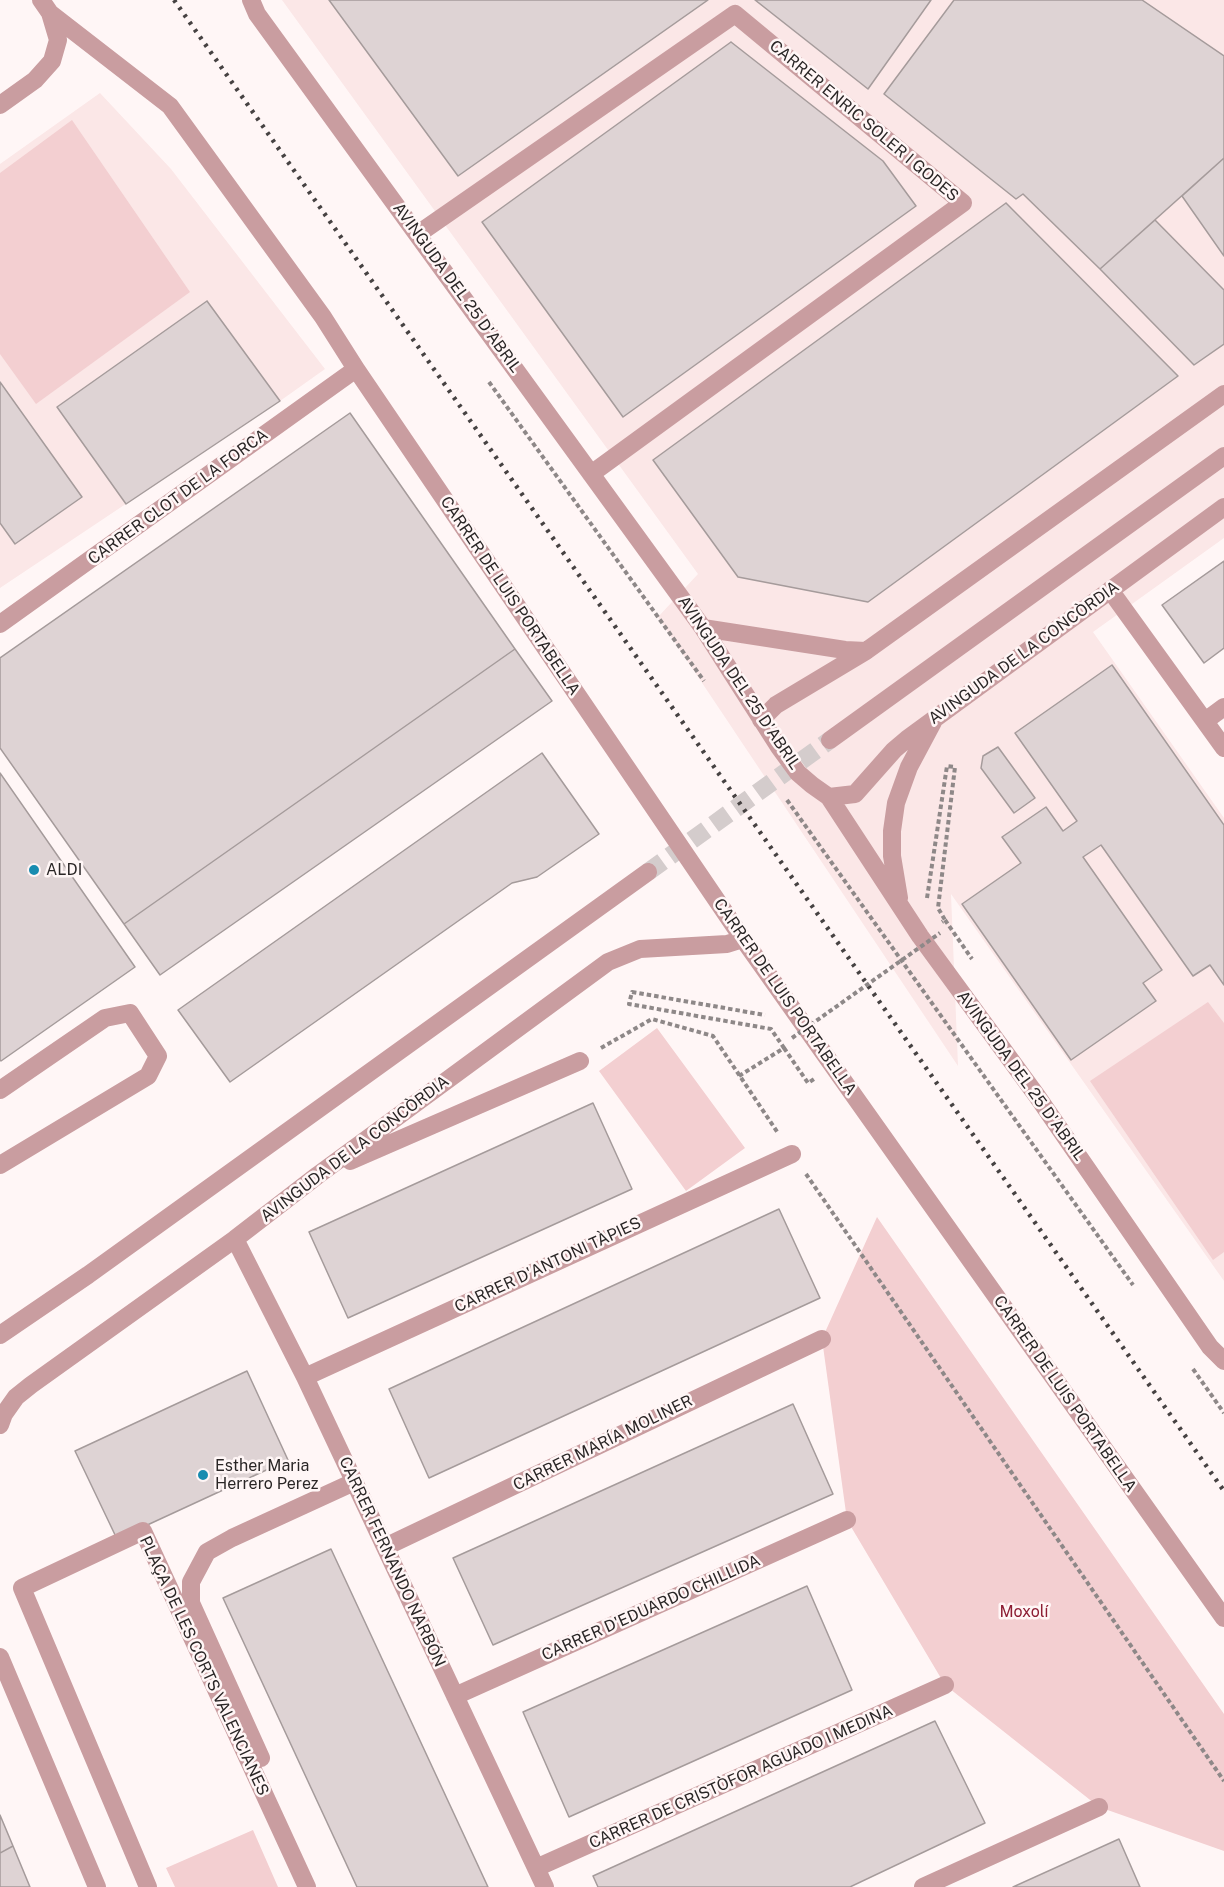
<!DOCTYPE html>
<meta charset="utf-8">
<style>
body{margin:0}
canvas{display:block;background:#fff6f6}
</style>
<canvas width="1224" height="1887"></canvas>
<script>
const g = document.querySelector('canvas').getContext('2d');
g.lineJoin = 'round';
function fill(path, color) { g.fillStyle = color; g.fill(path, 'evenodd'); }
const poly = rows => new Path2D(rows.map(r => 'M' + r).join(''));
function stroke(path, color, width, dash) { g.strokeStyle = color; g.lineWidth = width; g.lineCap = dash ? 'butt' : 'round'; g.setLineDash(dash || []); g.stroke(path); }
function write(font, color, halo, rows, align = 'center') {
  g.font = font + ' "Public Sans",sans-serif'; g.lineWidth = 5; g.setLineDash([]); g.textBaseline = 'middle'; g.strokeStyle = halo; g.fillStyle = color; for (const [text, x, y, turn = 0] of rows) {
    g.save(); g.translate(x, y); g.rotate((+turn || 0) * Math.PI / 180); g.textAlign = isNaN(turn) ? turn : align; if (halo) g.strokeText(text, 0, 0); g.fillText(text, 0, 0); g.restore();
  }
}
fill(poly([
 [282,0,1224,0,1224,538,1093,632,1224,818,1224,1281,951,894,958,1066,658,617,698,574],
 [100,93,171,169,325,369,280,401,0,588,0,164]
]), '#fbe7e7');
fill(poly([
 [72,120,190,292,36,404,0,354,0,173],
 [1208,1002,1224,1023,1224,1252,1213,1260,1090,1081],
 [657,1028,745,1148,686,1191,599,1071],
 [877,1217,1224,1714,1224,1851,1099,1807,945,1685,847,1520,822,1339],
 [253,1830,278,1887,175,1887,166,1868]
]), '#f3cfd1');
const building = poly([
 [329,0,708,0,458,176,329,0],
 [755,0,931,0,868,89,755,0],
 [954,0,1142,0,1224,56,1224,158,1100,269,1023,194,1016,199,884,94,954,0],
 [731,42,883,161,916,206,623,417,482,222,731,42],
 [1224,158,1224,256,1182,196,1224,158],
 [1006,203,1178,376,868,602,738,577,653,460,1006,203],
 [1155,220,1224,290,1224,344,1194,365,1100,269,1155,220],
 [207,301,280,401,126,504,57,407,207,301],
 [0,382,82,497,15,544,0,523,0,382],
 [350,413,515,649,124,924,0,748,0,658,350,413],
 [1224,561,1224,648,1204,663,1162,605,1224,561],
 [515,649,552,701,160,975,124,924,515,649],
 [1112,665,1224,825,1224,985,1210,965,1193,976,1101,845,1083,857,1162,970,1143,983,1156,1001,1071,1060,962,904,1021,863,1002,837,1046,807,1063,831,1077,821,1015,733,1112,665],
 [998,747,1035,798,1014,813,981,768,983,756,998,747],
 [542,753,599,834,537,877,512,883,230,1082,178,1010,542,753],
 [0,773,135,967,1,1061,0,1060,0,773],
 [593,1103,632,1189,348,1318,309,1232,593,1103],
 [779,1209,820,1298,429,1478,389,1389,779,1209],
 [247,1371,288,1460,117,1539,75,1451,247,1371],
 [793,1404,833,1494,493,1645,453,1558,793,1404],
 [331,1549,488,1887,357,1887,223,1598,331,1549],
 [807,1586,852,1690,569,1817,523,1712,807,1586],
 [935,1721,985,1823,850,1887,598,1887,593,1876,935,1721],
 [0,1815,13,1846,0,1853,0,1815],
 [1119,1839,1140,1887,1013,1887,1119,1839],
 [13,1846,30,1887,0,1887,0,1853,13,1846]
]);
fill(building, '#ded3d4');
stroke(building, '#a59b9b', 1.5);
stroke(poly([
 [648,872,830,740]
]), '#d4cccc', 18, [18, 9]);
stroke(poly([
 [489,382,704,681],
 [787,800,1133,1285],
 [927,898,947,766,955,767,938,908,945,920,942,922],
 [945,920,972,959],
 [601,1048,652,1019,713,1036,778,1133],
 [784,1048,808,1083,814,1079],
 [739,1076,784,1048,771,1029,629,1004,632,992,765,1015],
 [806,1174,1224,1781],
 [1193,1369,1224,1413]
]), '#8e8888', 4, [4.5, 3]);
stroke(poly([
 [0,1090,105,1018,130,1013,158,1056,148,1076,0,1165]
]), '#c99da0', 18);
stroke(poly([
 [251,0,257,14,703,628,779,747,798,773,812,785,829,797,920,936,1037,1096,1210,1347,1224,1361],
 [50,13,170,106,323,317,356,369,743,939,1224,1618],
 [0,105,35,80,52,61,58,40,50,13,41,0],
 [418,234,735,14,963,203,591,474],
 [1110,590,1224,748],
 [0,624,356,369],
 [703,628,845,650,866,651],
 [761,720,776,705,866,651,1224,394],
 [1205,721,1224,707],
 [830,740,1224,456],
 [829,797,855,794,894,750,907,739,1224,507],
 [899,898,892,856,892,831,896,803,909,767,933,722],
 [350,1161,580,1061],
 [235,1239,305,1377,545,1887],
 [0,1335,88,1275,648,872],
 [305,1377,792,1154],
 [0,1425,4,1414,16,1397,31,1385,235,1239,318,1175,608,962,640,949,727,944,743,939],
 [385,1547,822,1339],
 [0,1657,97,1887],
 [455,1696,847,1520],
 [261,1758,191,1603,191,1582,207,1552,232,1538,354,1482],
 [536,1868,945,1685],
 [148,1887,22,1588,143,1531,307,1887],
 [923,1887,1099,1807]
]), '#c99da0', 18);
stroke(poly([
 [174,0,1224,1491]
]), '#464242', 4.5, [3, 6]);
stroke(poly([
 [792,1038,940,933]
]), '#8e8888', 4, [4.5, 3]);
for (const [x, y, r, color] of [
 [34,870,6,"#188cb0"],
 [203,1475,6,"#188cb0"]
]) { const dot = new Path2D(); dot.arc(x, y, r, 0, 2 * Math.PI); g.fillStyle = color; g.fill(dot); stroke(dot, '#fff6f6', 2); }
write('16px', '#2a2626', '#fff6f6', [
 ["CARRER ENRIC SOLER I GODES",864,121,40],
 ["AVINGUDA DEL 25 D'ABRIL",457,288,54],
 ["CARRER CLOT DE LA FORCA",178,497,-36],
 ["CARRER DE LUIS PORTABELLA",510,596,56],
 ["AVINGUDA DE LA CONCÒRDIA",1024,653,-36],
 ["AVINGUDA DEL 25 D'ABRIL",739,683,56],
 ["CARRER DE LUIS PORTABELLA",785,997,55],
 ["AVINGUDA DEL 25 D'ABRIL",1021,1076,54],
 ["AVINGUDA DE LA CONCÒRDIA",355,1149,-37],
 ["CARRER D'ANTONI TÀPIES",548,1265,-25],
 ["CARRER DE LUIS PORTABELLA",1065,1394,55],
 ["CARRER MARÍA MOLINER",603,1443,-26],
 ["CARRER FERNANDO NARBÓN",392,1562,65],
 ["CARRER D'EDUARDO CHILLIDA",651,1608,-24],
 ["PLAÇA DE LES CORTS VALENCIANES",204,1666,65],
 ["CARRER DE CRISTÒFOR AGUADO I MEDINA",741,1777,-24]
]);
write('16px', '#2a2626', '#fff6f6', [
 ["ALDI",46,870],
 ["Esther Maria",215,1466],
 ["Herrero Perez",215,1484]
], 'left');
write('16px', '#8d1e34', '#fff6f6', [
 ["Moxolí",1024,1612]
]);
</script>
